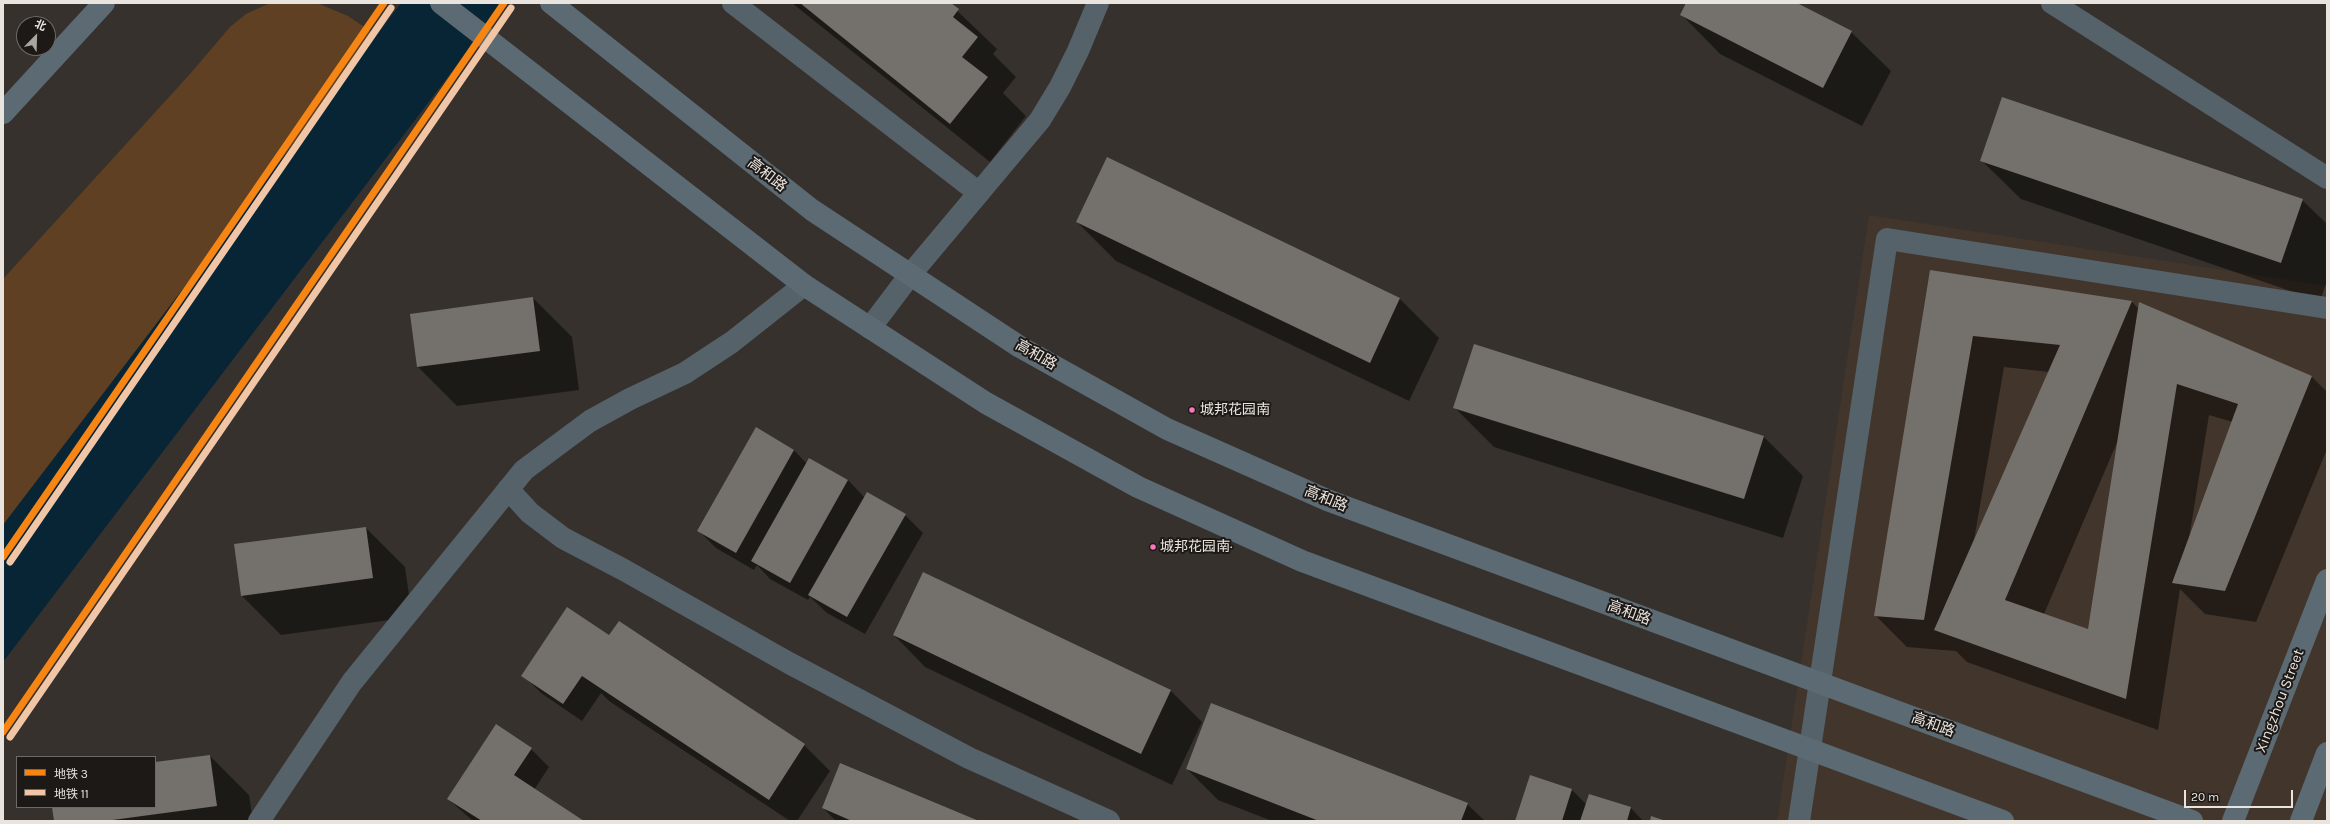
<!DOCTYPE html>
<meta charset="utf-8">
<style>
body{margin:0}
#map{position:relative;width:2330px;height:824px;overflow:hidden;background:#36312c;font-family:Karla,"Noto Sans SC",sans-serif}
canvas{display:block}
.frame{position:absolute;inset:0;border:4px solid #eae4df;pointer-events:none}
.legend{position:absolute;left:16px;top:756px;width:140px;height:52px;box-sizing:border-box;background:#1d1916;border:1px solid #6f6a66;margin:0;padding:5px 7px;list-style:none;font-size:12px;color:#eae4df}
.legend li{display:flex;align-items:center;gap:8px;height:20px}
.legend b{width:20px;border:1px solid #6f6a66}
.north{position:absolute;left:16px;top:16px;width:40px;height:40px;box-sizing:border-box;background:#1d1916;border:1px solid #6f6a66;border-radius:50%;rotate:23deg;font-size:11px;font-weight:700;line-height:16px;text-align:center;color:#eae4df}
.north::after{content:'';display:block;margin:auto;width:14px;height:18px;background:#aba5a0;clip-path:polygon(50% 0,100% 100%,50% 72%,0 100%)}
.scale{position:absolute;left:2184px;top:790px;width:109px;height:18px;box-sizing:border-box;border:2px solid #eae4df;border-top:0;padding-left:5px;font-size:12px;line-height:14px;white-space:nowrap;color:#eae4df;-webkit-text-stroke:3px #1d1916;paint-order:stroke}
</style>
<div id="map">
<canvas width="2330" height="824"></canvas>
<div class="frame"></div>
<ul class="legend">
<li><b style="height:5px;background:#f68513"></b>地铁 3</li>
<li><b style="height:5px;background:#f1c6a6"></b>地铁 11</li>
</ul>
<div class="north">北</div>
<div class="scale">20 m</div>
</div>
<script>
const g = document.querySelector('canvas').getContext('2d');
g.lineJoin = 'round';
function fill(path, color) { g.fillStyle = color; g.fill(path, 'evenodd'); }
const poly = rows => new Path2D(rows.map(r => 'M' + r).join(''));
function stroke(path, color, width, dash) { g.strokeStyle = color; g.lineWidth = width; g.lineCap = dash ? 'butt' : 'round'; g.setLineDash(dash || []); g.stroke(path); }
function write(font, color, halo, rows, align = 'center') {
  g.font = font + ' Karla,"Noto Sans SC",sans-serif'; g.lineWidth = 4; g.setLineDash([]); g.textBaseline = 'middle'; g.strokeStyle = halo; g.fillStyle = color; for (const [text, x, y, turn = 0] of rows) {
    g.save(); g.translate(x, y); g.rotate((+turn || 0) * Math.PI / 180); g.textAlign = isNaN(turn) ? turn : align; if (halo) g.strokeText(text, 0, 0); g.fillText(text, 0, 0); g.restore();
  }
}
fill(poly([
 [1869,215,2327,286,2327,821,1777,821]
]), '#42352b');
fill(poly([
 [270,3,317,3,348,16,376,35,3,525,3,279,190,74,230,27,246,14]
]), '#604023');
fill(poly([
 [401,3,504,3,3,662,3,525]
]), '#082536');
fill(poly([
 [792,3,949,3,997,49,993,54,1016,77,1003,93,1026,116,990,162],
 [1687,3,1794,3,1851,32,1891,71,1862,126,1720,54,1681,14],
 [1107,158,1400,299,1439,338,1409,401,1116,261,1077,222],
 [1981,160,2302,200,2327,224,2327,281,2320,301,2021,199],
 [1931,272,2132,302,2139,309,2140,304,2312,377,2327,392,2327,449,2256,622,2205,614,2180,589,2158,730,1967,662,1956,651,1907,647,1875,615],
 [2004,367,2050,372,1974,540],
 [2209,415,2233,422,2189,538],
 [2118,440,2089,630,2044,614],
 [533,298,572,337,579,390,457,406,418,367],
 [1455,408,1764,437,1803,476,1783,538,1494,447],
 [794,450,807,464,848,480,865,498,905,515,923,533,865,634,827,613,810,597,808,600,770,579,757,565,754,570,716,548,698,530],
 [366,528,405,567,412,617,281,635,242,596],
 [923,573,1171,691,1202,722,1172,785,925,667,894,635],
 [619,622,804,745,830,771,797,821,790,821,609,701,601,693,582,721,541,693,523,675,609,636],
 [531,749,549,767,534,790,582,821,473,821,448,799],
 [210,756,249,795,253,821,55,821,53,807,155,807,155,763],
 [1187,769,1467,804,1485,821,1272,821,1218,800],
 [1572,790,1586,804,1631,808,1643,821,1516,821],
 [823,808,976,821,836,821]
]), '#0007');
fill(poly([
 [800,3,951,3,959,9,953,17,978,37,962,57,988,77,950,124],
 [1686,3,1797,3,1852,31,1823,88,1680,15],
 [2002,97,2303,199,2281,263,1980,161],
 [1107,157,1400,298,1370,363,1076,222],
 [1930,270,2132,301,2005,600,2088,629,2139,302,2312,376,2225,591,2172,583,2238,404,2177,384,2126,699,1934,630,2060,345,1973,336,1924,620,1874,616],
 [533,297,540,351,417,367,410,314],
 [1474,344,1764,436,1744,499,1453,408],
 [756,427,794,450,736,553,697,531],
 [809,458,848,480,790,583,751,561],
 [867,492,906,514,847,617,808,595],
 [366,527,373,578,241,596,234,544],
 [923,572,1171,690,1141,754,893,635],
 [567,607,609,635,619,621,805,744,769,800,582,676,563,704,521,676],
 [1211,703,1468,803,1461,821,1319,821,1186,769],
 [496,724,532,748,514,775,584,821,482,821,447,799],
 [210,755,217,806,105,821,54,821,52,807,155,807,155,762],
 [840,763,979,821,852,821,822,808],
 [1530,775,1572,789,1562,821,1515,821],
 [1589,794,1631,807,1627,821,1580,821],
 [1651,816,1666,821,1650,821]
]), '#74706c');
stroke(poly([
 [733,3,979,193],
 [2052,3,2327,178],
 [870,328,910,275,1040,120,1060,87,1078,51,1098,3],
 [508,489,530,513,563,538,624,570,789,663,969,758,1109,821],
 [259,821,352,682,524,470,590,421,630,399,685,373,732,342,804,285],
 [1799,821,1887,239,2327,308]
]), '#56626a', 22);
stroke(poly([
 [441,3,804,285,986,403,1138,487,1302,561,2003,821],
 [551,3,812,210,1020,347,1167,429,1327,500,2192,821],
 [3,113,104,3],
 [2233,821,2327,580],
 [2301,821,2327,753]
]), '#5b6a73', 22);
stroke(poly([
 [3,557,384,3],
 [3,732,504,3]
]), '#f68513', 7);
stroke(poly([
 [10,562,391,8],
 [10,737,511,8]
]), '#f1c6a6', 7);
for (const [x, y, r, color] of [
 [1192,410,3.5,"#fc73be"],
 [1153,547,3.5,"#fc73be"]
]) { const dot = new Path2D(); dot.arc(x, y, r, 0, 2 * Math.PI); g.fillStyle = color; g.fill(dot); stroke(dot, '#1d1916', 1.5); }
write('14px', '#eae4df', '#1d1916', [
 ["城邦花园南",1200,410],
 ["城邦花园南·",1160,547]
], 'left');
write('15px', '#eae4df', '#1d1916', [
 ["高和路",767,175,38],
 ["高和路",1036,355,30],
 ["高和路",1326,499,22],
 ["高和路",1629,613,20],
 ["Xingzhou Street",2280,701,-69],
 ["高和路",1933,725,20]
]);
</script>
